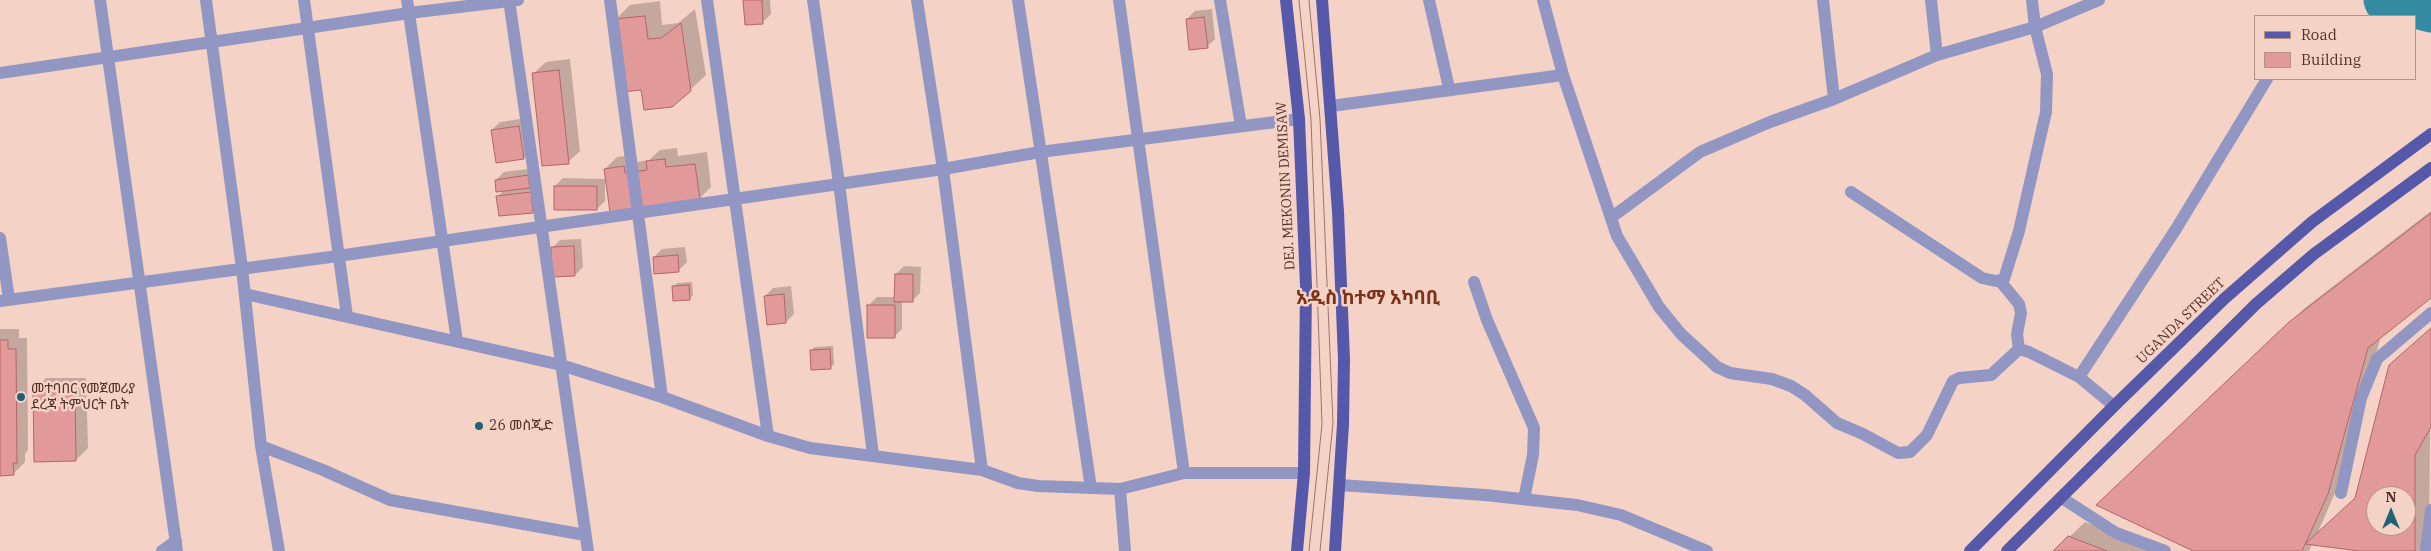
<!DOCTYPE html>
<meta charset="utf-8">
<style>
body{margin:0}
#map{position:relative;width:2431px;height:551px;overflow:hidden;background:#f5d2c6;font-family:"IBM Plex Serif",serif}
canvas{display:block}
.legend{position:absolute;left:2254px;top:15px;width:162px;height:65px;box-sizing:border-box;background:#f5d2c6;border:1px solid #b59286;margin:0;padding:6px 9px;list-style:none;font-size:15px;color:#543227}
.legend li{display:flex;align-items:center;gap:10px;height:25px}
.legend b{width:25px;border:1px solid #b59286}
.north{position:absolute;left:2366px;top:486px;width:50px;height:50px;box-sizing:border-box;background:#f5d2c6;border:1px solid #b59286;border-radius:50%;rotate:0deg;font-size:14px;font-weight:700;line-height:20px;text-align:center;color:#543227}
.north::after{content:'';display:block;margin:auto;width:18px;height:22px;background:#1f6375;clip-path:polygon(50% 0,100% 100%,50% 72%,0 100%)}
</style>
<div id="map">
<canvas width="2431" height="551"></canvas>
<ul class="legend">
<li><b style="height:6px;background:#5659aa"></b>Road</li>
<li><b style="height:14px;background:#e29999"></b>Building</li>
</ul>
<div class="north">N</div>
</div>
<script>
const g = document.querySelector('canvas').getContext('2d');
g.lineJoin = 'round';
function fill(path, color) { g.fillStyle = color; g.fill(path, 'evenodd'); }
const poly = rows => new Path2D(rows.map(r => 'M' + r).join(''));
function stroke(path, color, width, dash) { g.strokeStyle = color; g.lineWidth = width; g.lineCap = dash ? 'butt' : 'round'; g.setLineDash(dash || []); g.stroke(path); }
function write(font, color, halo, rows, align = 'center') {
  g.font = font + ' "IBM Plex Serif","Noto Sans Ethiopic",serif'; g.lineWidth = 5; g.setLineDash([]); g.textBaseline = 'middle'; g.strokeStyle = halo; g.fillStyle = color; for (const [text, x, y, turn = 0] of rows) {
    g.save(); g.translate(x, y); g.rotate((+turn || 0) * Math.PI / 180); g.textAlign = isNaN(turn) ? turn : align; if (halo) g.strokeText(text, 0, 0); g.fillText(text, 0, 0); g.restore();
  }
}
fill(poly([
 [745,0,770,0,771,14,763,22],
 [660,1,662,25,678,23,695,9,706,75,690,90,642,89,615,20,630,5],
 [1212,9,1215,39,1207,47,1187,19,1195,11],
 [570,59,580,151,568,162,534,73,546,62],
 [527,118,532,150,524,158,492,130,500,122],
 [677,148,678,156,707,152,711,187,699,199,605,169,617,157,636,155,637,162,649,160,660,150],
 [536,168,541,203,533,211,498,196,504,190,496,180,504,172],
 [563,178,605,179,605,201,597,209,555,186],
 [2431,211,2431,297,2381,336,2342,477,2317,534,2357,497,2390,365,2431,328,2429,542,2420,551,2369,551,2312,544,2309,551,2196,551,2113,490,2306,307],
 [2376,496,2406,496,2406,526,2376,526],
 [581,239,583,267,575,275,552,248,560,240],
 [685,247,687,262,679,270,654,257,662,249],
 [904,266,921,267,920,293,912,301,902,301,902,329,894,337,869,305,877,297,895,297,896,274],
 [692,282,693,295,690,299,673,287,677,283],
 [791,286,794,314,786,322,765,296,773,288],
 [0,329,19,329,19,338,27,338,28,450,25,454,25,462,13,474,0,474],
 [833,346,834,364,830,368,811,350,815,347],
 [46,378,86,378,88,448,76,460,34,390],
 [2085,522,2160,551,2055,551]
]), '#0003');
stroke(poly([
 [2381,0,2382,3,2431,15]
]), '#338aa1', 35);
const building = poly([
 [743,0,762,0,763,24,745,25,743,0],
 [645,16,648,39,661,38,681,23,691,91,672,107,644,110,641,90,623,92,614,19,645,16],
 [1204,17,1208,48,1189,50,1186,19,1204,17],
 [559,70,569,164,542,166,532,73,559,70],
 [519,126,524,159,496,163,491,130,519,126],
 [665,159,666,167,695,164,700,200,610,212,604,169,624,166,625,173,647,170,646,161,665,159],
 [528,175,530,188,496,192,495,180,528,175],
 [554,186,597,186,597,210,554,210,554,186],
 [531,192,533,213,499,216,496,196,531,192],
 [2431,213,2431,298,2368,348,2328,494,2302,551,2193,551,2096,505,2289,322,2431,213],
 [574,246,575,276,552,277,551,247,574,246],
 [678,255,679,272,654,274,653,257,678,255],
 [895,274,913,274,913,302,894,302,895,274],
 [689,285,690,300,673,301,672,286,689,285],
 [784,294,786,323,767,325,764,296,784,294],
 [867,305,895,305,895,338,867,338,867,305],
 [2431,328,2431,427,2415,455,2415,551,2359,551,2305,544,2355,498,2389,365,2431,328],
 [2376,496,2406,496,2406,526,2376,526,2376,496],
 [0,340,8,340,8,349,16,349,17,463,13,463,14,475,0,476,0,340],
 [830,349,831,369,811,370,810,350,830,349],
 [33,389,75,389,76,461,34,462,33,389],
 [2068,536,2107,551,2053,551,2068,536]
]);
fill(building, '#e29999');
stroke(building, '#b66465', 1);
stroke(poly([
 [100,0,177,551],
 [206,0,242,268,261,446,279,551],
 [304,0,347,316],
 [407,0,457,341],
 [509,0,588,551],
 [610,0,662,397],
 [707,0,768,436],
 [813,0,839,183,873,455],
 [917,0,943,169,982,470],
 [1018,0,1091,488],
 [1119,0,1184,473],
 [1220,0,1241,126],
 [1429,0,1449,88],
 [1543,0,1563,75,1617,236,1659,307,1681,334,1717,367,1730,373,1772,379,1791,386,1805,395,1837,423,1863,434,1898,453,1910,452,1927,435,1953,381,1959,378,1991,375,2019,349,2029,352,2079,377,2114,406],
 [1823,0,1834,99],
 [1931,0,1937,55],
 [0,73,409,13,518,0],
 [1331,106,1563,75],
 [1851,192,1982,278,1996,281,2004,279,2019,231,2046,112,2047,74,2035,27,2032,0],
 [1612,217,1700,152,1770,122,1834,99,1937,55,2035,27,2099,0],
 [0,238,9,299],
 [2000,281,2019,304,2021,313,2017,334,2019,349],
 [1474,282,1487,320,1534,428,1533,455,1524,499],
 [245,294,561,365,662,397,768,436,810,448,982,470,1018,483,1038,486,1120,489,1184,473,1304,473],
 [0,301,338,256,943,169,1040,152,1299,119],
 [2079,377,2176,229,2267,79],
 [261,446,323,470,390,500,585,535],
 [1340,485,1485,495,1577,505,1621,515,1707,551],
 [1120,489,1125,551],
 [2341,493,2361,398,2377,359,2431,313],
 [2062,498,2116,533,2165,551],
 [162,551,176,541],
 [2426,551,2431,510]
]), '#9196c3', 12);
stroke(poly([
 [1286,0,1299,119,1306,286,1304,473,1297,551],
 [1322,0,1338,211,1344,359,1343,424,1335,551],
 [1970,551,2114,406,2224,299,2312,222,2431,134],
 [2007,551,2256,304,2314,254,2431,168]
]), '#5659aa', 12);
stroke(poly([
 [1299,0,1311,120,1322,424,1309,551],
 [1309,0,1320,119,1333,423,1320,551]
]), '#98756a', 1);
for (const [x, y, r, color] of [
 [21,397,5,"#1f6375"],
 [479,426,5,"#1f6375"]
]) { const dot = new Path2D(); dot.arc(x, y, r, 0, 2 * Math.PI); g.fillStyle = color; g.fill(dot); stroke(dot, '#f5d2c6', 2); }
write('14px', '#543227', '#f5d2c6', [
 ["DEJ. MEKONIN DEMISAW",1286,186,-93],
 ["UGANDA STREET",2181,321,-44]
]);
write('14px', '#543227', '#f5d2c6', [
 ["መተባበር የመጀመሪያ",31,389],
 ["ደረጃ ትምህርት ቤት",31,405],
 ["26 መስጂድ",489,426]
], 'left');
write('bold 19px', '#7b341a', '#f5d2c6', [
 ["አዲስ ከተማ አካባቢ",1368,299]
]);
</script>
